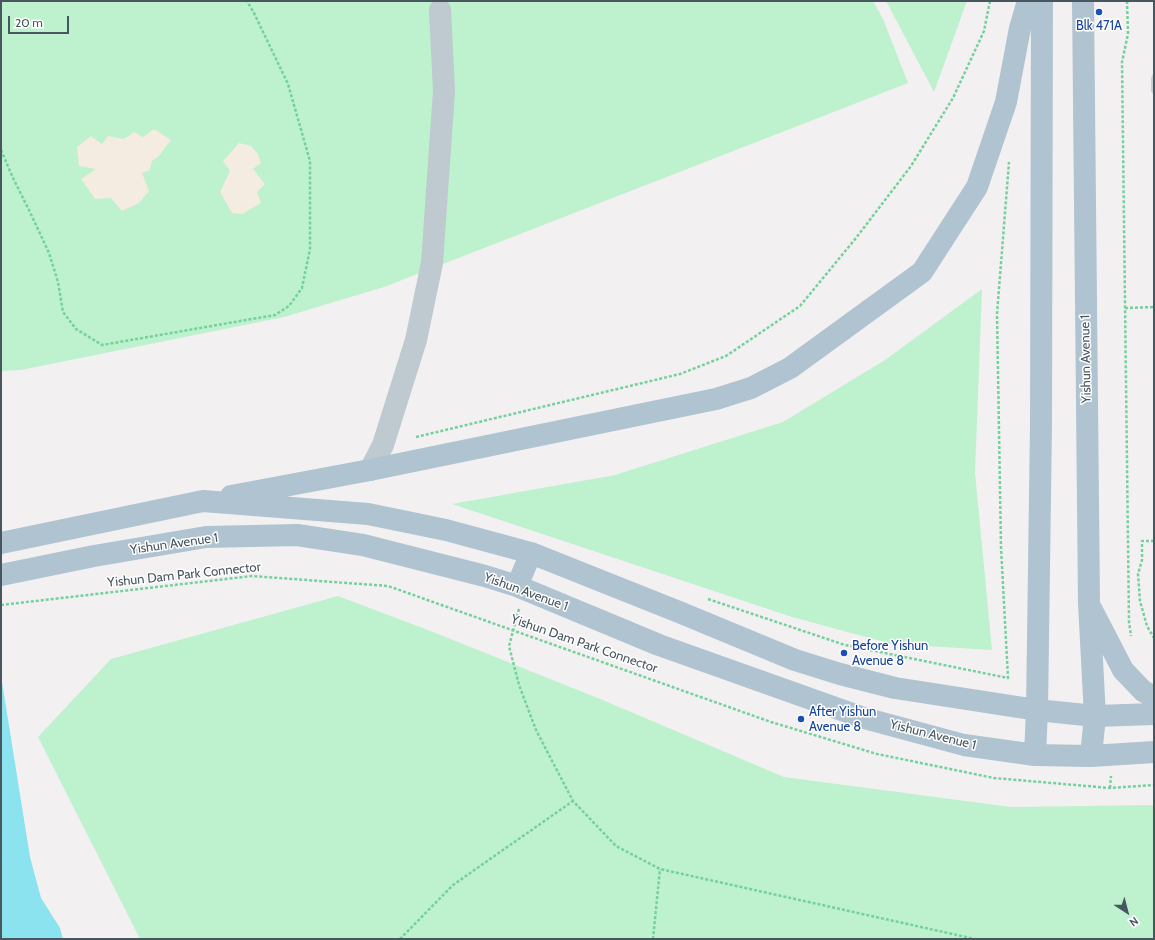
<!DOCTYPE html>
<style>
body{margin:0}
#map{position:relative;width:1155px;height:940px;overflow:hidden;background:#f3f0f1;font-family:Cabin,sans-serif}
canvas{display:block}
.frame{position:absolute;inset:0;border:2px solid #48565f;pointer-events:none}
.north{position:absolute;left:1107px;top:892px;width:40px;height:40px;-webkit-text-stroke:3px #fff;paint-order:stroke;rotate:144deg;font-size:11px;font-weight:700;line-height:16px;text-align:center;color:#48565f}
.north::after{content:'';display:block;margin:auto;width:14px;height:18px;background:#48565f;clip-path:polygon(50% 0,100% 100%,50% 72%,0 100%)}
.scale{position:absolute;left:8px;top:16px;width:61px;height:18px;box-sizing:border-box;border:2px solid #48565f;border-top:0;padding-left:5px;font-size:12px;line-height:14px;white-space:nowrap;color:#48565f;-webkit-text-stroke:3px #fff;paint-order:stroke}
</style>
<div id="map">
<canvas width="1155" height="940"></canvas>
<div class="frame"></div>
<div class="north">N</div>
<div class="scale">20 m</div>
</div>
<script>
const g = document.querySelector('canvas').getContext('2d');
g.lineJoin = 'round';
function fill(path, color) { g.fillStyle = color; g.fill(path, 'evenodd'); }
const poly = rows => new Path2D(rows.map(r => 'M' + r).join(''));
function stroke(path, color, width, dash) { g.strokeStyle = color; g.lineWidth = width; g.lineCap = dash ? 'butt' : 'round'; g.setLineDash(dash || []); g.stroke(path); }
function write(font, color, halo, rows, align = 'center') {
  g.font = font + ' Cabin,sans-serif'; g.lineWidth = 3; g.setLineDash([]); g.textBaseline = 'middle'; g.strokeStyle = halo; g.fillStyle = color; for (const [text, x, y, turn = 0] of rows) {
    g.save(); g.translate(x, y); g.rotate((+turn || 0) * Math.PI / 180); g.textAlign = isNaN(turn) ? turn : align; if (halo) g.strokeText(text, 0, 0); g.fillText(text, 0, 0); g.restore();
  }
}
fill(poly([
 [1,1,873,1,883,19,908,83,384,287,284,317,21,370,1,371],
 [886,1,967,1,934,92],
 [982,289,975,473,992,650,892,644,792,617,452,504,615,475,783,422,885,360],
 [338,596,433,632,605,701,784,777,1011,807,1154,805,1154,939,140,939,38,737,111,659]
]), '#bef1cd');
fill(poly([
 [154,129,171,140,158,157,152,161,150,170,142,173,149,191,139,203,122,211,111,198,95,199,81,179,96,169,79,166,77,147,91,136,102,144,108,136,124,139,134,132,143,137],
 [239,143,251,146,258,154,261,163,253,169,265,184,257,192,261,203,242,214,232,213,220,192,230,171,223,161]
]), '#f4ece1');
fill(poly([
 [1,682,2,682,30,857,41,898,60,928,63,939,1,939]
]), '#8ae3ef');
fill(poly([
 [1154,72,1154,95,1151,91,1151,78]
]), '#caced3');
stroke(poly([
 [1127,1,1128,34,1122,62,1129,622,1131,636],
 [1,150,13,178,29,210,49,253,58,282,63,312,76,329,102,345,275,315,289,306,302,288,310,249,310,161,288,84,254,13,247,1],
 [1125,308,1154,307],
 [416,437,680,374,726,356,800,306,856,238,911,166,953,98,984,31,990,1],
 [1154,541,1142,541,1142,560,1138,574,1140,601,1147,626,1154,638],
 [708,599,845,645,1008,678,1001,547,997,314,1009,162],
 [1,605,252,576,388,586,771,722,877,754,994,778,1110,788,1154,785],
 [519,609,509,646,519,685,536,730,573,801,616,846,660,869,975,939],
 [1110,788,1111,776],
 [400,939,453,885,573,801],
 [653,939,660,869]
]), '#75d19b', 2.5, [3, 2]);
stroke(poly([
 [370,470,383,445,416,340,432,263,444,91,440,10]
]), '#bec9d0', 22);
stroke(poly([
 [1083,1,1089,604,1095,716,1091,756],
 [231,496,370,470,716,399,751,388,790,368,922,272,977,187,1006,102,1020,28,1028,1],
 [1,543,203,501,368,514,446,530,531,553,679,612,795,660,840,674,895,688,1037,710,1095,716,1154,714],
 [1,575,94,556,206,537,297,535,363,545,485,576,517,586,659,645,864,718,964,745,1035,755,1091,756,1154,752],
 [517,586,531,553],
 [1092,610,1123,670,1143,691,1154,697],
 [1035,755,1037,710,1041,424,1042,1]
]), '#b0c3d0', 22);
for (const [x, y, r, color] of [
 [1099,12,4,"#1a4fb4"],
 [844,653,4,"#1a4fb4"],
 [801,719,4,"#1a4fb4"]
]) { const dot = new Path2D(); dot.arc(x, y, r, 0, 2 * Math.PI); g.fillStyle = color; g.fill(dot); stroke(dot, '#fff', 1.5); }
write('13px', '#164399', '#fff', [
 ["Blk 471A",1099,26,"center"],
 ["Before Yishun",852,646],
 ["Avenue 8",852,661],
 ["After Yishun",809,712],
 ["Avenue 8",809,727]
], 'left');
write('13px', '#48565f', '#fff', [
 ["Yishun Avenue 1",1086,359,-91],
 ["Yishun Avenue 1",174,544,-8],
 ["Yishun Dam Park Connector",184,575,-6],
 ["Yishun Avenue 1",526,592,20],
 ["Yishun Dam Park Connector",584,644,19],
 ["Yishun Avenue 1",933,735,14]
]);
</script>
